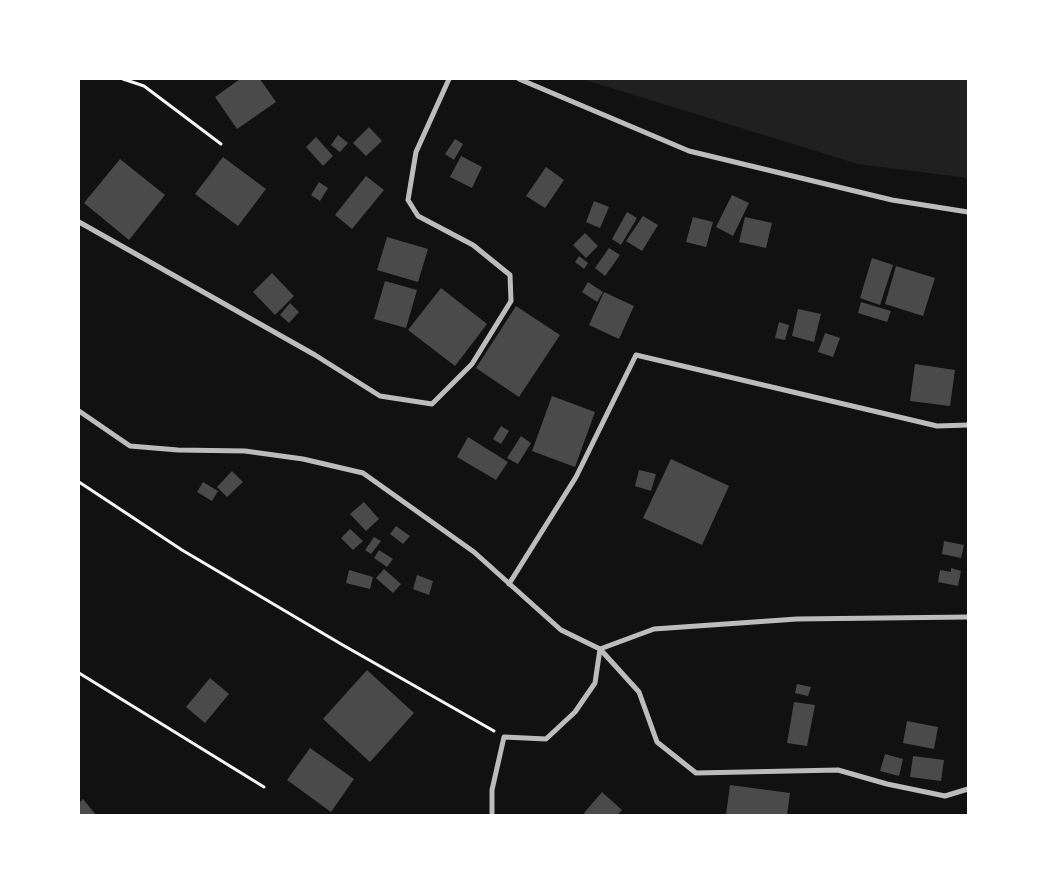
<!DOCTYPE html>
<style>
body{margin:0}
#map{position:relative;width:1047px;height:894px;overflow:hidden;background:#111;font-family:Spectral,serif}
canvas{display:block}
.frame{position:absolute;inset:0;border:80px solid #fff;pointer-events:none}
</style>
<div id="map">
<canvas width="1047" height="894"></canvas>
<div class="frame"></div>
</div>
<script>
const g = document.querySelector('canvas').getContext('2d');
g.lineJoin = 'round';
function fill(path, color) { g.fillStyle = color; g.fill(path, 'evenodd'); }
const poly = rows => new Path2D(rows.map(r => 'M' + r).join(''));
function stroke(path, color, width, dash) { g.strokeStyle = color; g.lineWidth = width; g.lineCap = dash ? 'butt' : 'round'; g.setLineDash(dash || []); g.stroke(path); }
fill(poly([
 [582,79,968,79,968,178,858,164]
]), '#202020');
fill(poly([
 [240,79,260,79,276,102,237,129,215,97],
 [369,127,382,141,366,156,353,143],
 [338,135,348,143,340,152,331,145],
 [316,137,333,156,323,166,306,147],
 [455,139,463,144,454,160,445,154],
 [461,156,482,167,472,188,450,177],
 [223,157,266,189,238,226,195,194],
 [120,159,165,195,129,240,84,203],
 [546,167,564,180,545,208,526,196],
 [366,176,384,190,352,229,335,215],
 [319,182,328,188,320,201,311,195],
 [732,195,749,203,733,236,716,227],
 [594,201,609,207,600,228,586,222],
 [627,212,637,218,621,245,612,239],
 [643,216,658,225,642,251,626,241],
 [693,217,713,222,706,247,686,242],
 [745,217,772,223,766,248,739,242],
 [585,233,598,246,586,258,573,245],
 [387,237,428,249,418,282,377,270],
 [609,248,620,255,605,276,595,268],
 [579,256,588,263,584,269,575,262],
 [872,258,893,265,880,305,860,298],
 [896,266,935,278,923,316,885,304],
 [272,273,294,296,275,315,253,292],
 [385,281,417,290,406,328,374,319],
 [588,282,603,292,597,302,582,292],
 [441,288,487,324,455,366,408,330],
 [604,292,634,306,619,339,589,325],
 [861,302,891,311,887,322,858,313],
 [290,303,299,312,289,323,280,315],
 [516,306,560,335,519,397,476,368],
 [798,309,821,314,814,342,792,336],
 [779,322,789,325,785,340,775,338],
 [825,333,840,338,833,357,818,352],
 [915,364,955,370,950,406,910,401],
 [552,396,595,412,575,467,532,451],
 [501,426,509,431,501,444,493,439],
 [521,436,531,443,518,464,507,458],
 [468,437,508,462,496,480,457,457],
 [671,459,729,486,702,545,643,518],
 [639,470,656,474,651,491,635,486],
 [232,471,243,482,227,497,217,487],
 [203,482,218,491,212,501,197,492],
 [364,502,379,519,366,531,350,514],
 [396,526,410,536,403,544,390,534],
 [350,529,363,541,353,550,341,538],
 [374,537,381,541,371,554,365,550],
 [944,541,964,545,961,558,942,554],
 [379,550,393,559,387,567,374,558],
 [951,568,961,571,958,586,938,582,940,570,951,572],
 [384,569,401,584,393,593,376,578],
 [349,570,373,577,370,589,346,583],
 [417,575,433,581,429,595,413,589],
 [367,670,414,713,370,762,323,719],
 [210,678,229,694,205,723,186,707],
 [797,684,811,687,808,696,795,693],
 [794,702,815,705,807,746,787,743],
 [907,721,938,727,934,749,903,743],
 [310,748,354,779,331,812,287,780],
 [885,754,903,759,899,776,880,771],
 [913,756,944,760,941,781,910,777],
 [730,785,790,793,787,815,726,815],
 [602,792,622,810,617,815,586,815,584,813],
 [83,799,96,815,79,815,79,803]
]), '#4a4a4a');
stroke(poly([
 [123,79,144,86,221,144],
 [79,482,182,550,341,644,494,731],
 [79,673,264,787]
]), '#f5f5f5', 3);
stroke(poly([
 [519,79,689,151,892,200,968,212],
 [79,222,315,355,380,396,432,404,472,364,511,301,510,275,473,245,418,216,408,200,416,152,449,79],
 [79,411,130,446,178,450,245,451,303,459,363,473,474,552,561,630,600,649,654,629,797,619,968,617],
 [509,584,576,477,636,355,937,426,968,425],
 [600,649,639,692,657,742,696,773,838,770,887,784,945,796,968,789],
 [492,815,492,790,504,737,546,739,575,712,595,683,600,649]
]), '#bcbcbc', 5);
</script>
